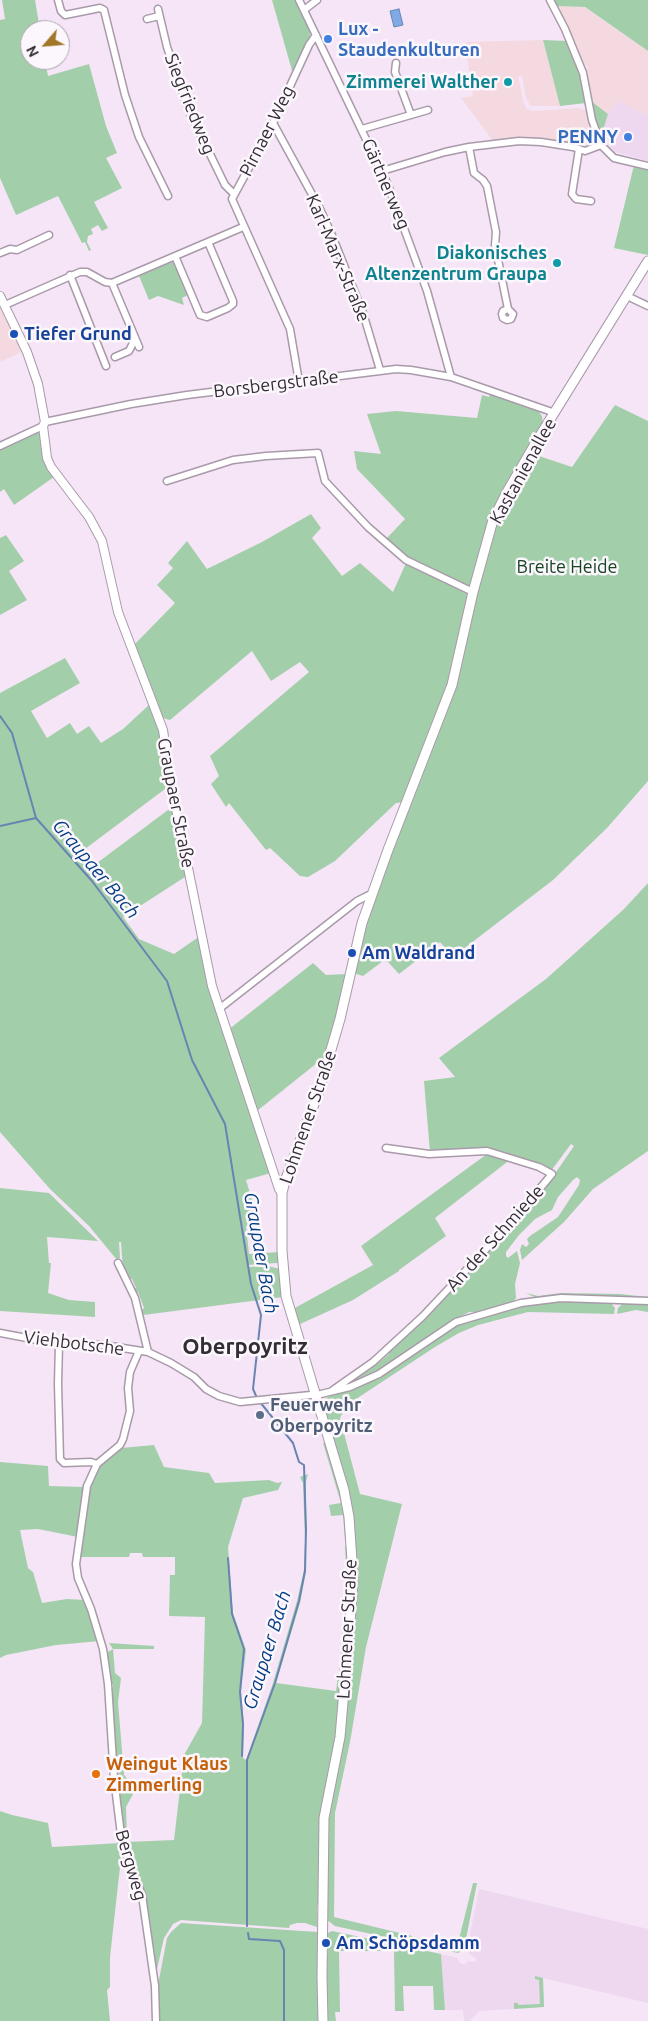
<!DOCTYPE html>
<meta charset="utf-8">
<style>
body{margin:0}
#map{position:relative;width:648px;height:2021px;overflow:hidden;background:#f5e5f7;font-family:Ubuntu,sans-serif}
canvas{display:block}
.north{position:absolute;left:20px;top:20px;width:50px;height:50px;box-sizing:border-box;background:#fcf6fd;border:1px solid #aca6ad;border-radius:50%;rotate:243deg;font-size:14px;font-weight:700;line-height:20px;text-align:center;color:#332d34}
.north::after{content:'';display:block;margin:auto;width:18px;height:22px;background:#a37728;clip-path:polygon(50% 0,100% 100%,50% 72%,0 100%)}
</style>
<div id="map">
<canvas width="648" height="2021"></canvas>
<div class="north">N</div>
</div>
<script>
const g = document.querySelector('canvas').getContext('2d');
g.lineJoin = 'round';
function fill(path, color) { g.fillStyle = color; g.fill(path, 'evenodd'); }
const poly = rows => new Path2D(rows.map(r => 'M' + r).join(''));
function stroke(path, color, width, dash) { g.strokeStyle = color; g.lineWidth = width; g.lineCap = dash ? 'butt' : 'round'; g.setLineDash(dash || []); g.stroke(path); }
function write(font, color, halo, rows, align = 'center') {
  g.font = font + ' Ubuntu,sans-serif'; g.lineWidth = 5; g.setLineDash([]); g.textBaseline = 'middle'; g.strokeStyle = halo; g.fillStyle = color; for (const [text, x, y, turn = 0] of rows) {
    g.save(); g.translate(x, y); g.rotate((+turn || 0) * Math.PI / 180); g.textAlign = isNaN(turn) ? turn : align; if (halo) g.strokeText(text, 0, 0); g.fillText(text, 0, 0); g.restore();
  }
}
fill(poly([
 [618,100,648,116,648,161,615,152,601,137,608,114],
 [479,1889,648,1929,648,2003,543,1978,544,2007,479,2011,470,2021,464,2021,463,2010,445,2010,441,1954,457,1958,461,1964,465,1964,468,1961,475,1962,476,1958,470,1955,467,1949]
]), '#edd8f0');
fill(poly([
 [555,6,584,7,648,51,648,116,618,101,608,114,591,101,585,72,588,67,580,60],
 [543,40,560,106,531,106,526,99,522,76,518,76,524,104,527,109,533,111,579,108,586,110,594,141,590,146,542,139,493,141,461,98,473,96,465,42],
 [0,303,24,351,0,362]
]), '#f4dae0');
fill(poly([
 [2,0,35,0,40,30,30,30,30,60,45,60,48,76,89,64,106,126,117,153,106,158,122,188,94,202,108,228,102,231,98,225,91,229,93,234,88,236,87,242,91,250,89,251,85,242,82,243,58,196,16,215,0,178,0,20,5,19],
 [272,0,296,0,309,26,310,36,293,74],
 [552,0,648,0,648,51,585,7,555,6],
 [543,40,568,41,580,70,586,103,560,106],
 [591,101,608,114,601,137,595,120],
 [634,165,648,169,648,255,614,248],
 [172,262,174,264,188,295,182,298,184,305,158,296,149,300,139,276],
 [491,393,537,409,542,416,543,426,504,491,471,589,408,559,386,539,405,519,357,469,354,451,381,454,367,414,396,411,477,418,482,395,489,397],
 [615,405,648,421,648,781,607,828,553,880,453,957,440,942,399,974,388,962,383,961,363,976,353,973,365,925,454,686,476,588,496,520,533,454,572,467],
 [39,431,54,477,14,505,4,489,0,492,0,450],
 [311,514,321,528,312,538,342,576,360,563,393,592,406,563,469,595,449,685,405,802,396,803,335,861,308,877,300,876,270,848,266,850,229,803,226,807,211,784,219,776,210,756,309,672,300,662,271,681,252,651,170,720,166,719,162,717,134,645,175,603,157,585,173,568,168,563,187,541,207,569,262,542],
 [6,535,24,561,9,571,27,600,0,615,0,538],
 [65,658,80,683,31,711,47,738,70,723,77,734,89,726,101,743,123,729,151,703,159,730,169,786,81,852,93,866,172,807,188,875,123,917,139,939,174,954,200,936,271,1173,246,1180,259,1223,246,1226,249,1254,279,1252,279,1262,277,1263,247,1265,247,1267,268,1266,280,1269,283,1297,143,1315,141,1311,144,1308,138,1292,135,1294,132,1289,136,1288,132,1279,128,1279,123,1270,121,1242,119,1242,120,1258,117,1260,89,1226,50,1189,0,1132,0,693],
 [648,883,648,1151,593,1189,564,1222,522,1260,520,1250,522,1244,526,1247,529,1244,527,1239,530,1236,558,1217,579,1185,580,1180,577,1177,573,1180,558,1197,552,1210,535,1219,519,1235,506,1252,506,1256,508,1258,517,1251,520,1263,515,1284,516,1298,512,1303,482,1312,469,1312,446,1325,378,1372,349,1385,344,1385,371,1369,389,1354,388,1351,554,1175,574,1146,571,1144,551,1171,488,1149,430,1152,424,1081,455,1077,439,1058,546,979,624,909],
 [313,963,326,975,347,974,326,1060,322,1059,257,1111,255,1108,228,1030],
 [487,1154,511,1159,435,1218,446,1236,399,1270,399,1271,353,1300,298,1325,293,1309,373,1265,361,1246],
 [0,1188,49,1193,98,1241,47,1237,49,1263,51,1263,48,1293,69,1300,95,1302,95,1317,0,1311],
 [526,1293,538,1296,561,1293,620,1294,648,1297,648,1300,561,1296,536,1298],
 [561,1300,611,1303,615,1308,614,1314,528,1312,478,1325,459,1333,435,1347,356,1399,345,1408,340,1418,360,1494,402,1504,366,1647,350,1742,335,1813,334,1917,457,1947,473,1883,477,1883,464,1949,458,1953,335,1926,327,1920,327,1818,342,1741,352,1525,321,1401,335,1393,352,1389,457,1324,512,1308],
 [624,1302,648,1304,648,1312,636,1310,617,1314,618,1308],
 [323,1443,326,1443,343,1502,341,1503,342,1508,344,1507,348,1541,345,1541,343,1515,331,1516,329,1505,341,1503],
 [154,1445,164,1467,209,1473,215,1483,269,1480,277,1483,282,1482,278,1490,243,1498,228,1547,233,1613,246,1650,241,1691,244,1725,243,1758,246,1760,273,1683,297,1601,304,1570,305,1541,303,1483,300,1477,308,1474,306,1482,306,1571,300,1603,276,1683,336,1691,338,1677,342,1678,336,1740,324,1796,321,1905,317,1905,317,1927,305,1923,297,1923,290,1925,289,1928,181,1920,173,1924,164,1938,155,1978,143,1894,123,1843,116,1778,117,1776,116,1773,119,1772,118,1761,115,1761,110,1690,113,1689,113,1684,111,1684,106,1653,113,1649,109,1643,154,1646,154,1649,113,1649,115,1673,121,1678,118,1702,124,1775,131,1783,133,1794,126,1807,127,1842,174,1840,184,1755,202,1723,205,1617,169,1616,170,1575,175,1575,175,1557,143,1557,142,1553,130,1553,129,1557,79,1557,89,1487,100,1465,121,1448],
 [0,1462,48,1466,49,1486,86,1487,78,1537,38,1529,20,1530,28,1568,33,1572,42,1603,67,1599,85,1600,100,1641,56,1645,6,1655,0,1658],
 [345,1546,348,1546,350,1593,342,1673,339,1674,347,1585],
 [0,1811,12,1815,48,1823,52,1847,120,1843,121,1858,110,1957,110,1987,107,1990,110,2021,0,2021],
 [181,1923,318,1932,320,1935,320,2021,158,2021,157,1990,167,1938,171,1932],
 [332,1931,441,1954,445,2010,434,2010,433,1986,403,1986,404,2011,395,2011,394,1951,339,1951,340,2012,335,2012,336,2021,326,2021,325,1954,328,1954,328,1933],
 [535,1976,543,1978,544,2007,514,2009,514,2003,518,2003,518,2005,540,2004,539,1980,535,1979]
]), '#a2cfaa');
const water = poly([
 [399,9,403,25,394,27,390,11,399,9]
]);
fill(water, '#80aae6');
stroke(water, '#6984b1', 1);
stroke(poly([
 [0,716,12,733,36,818,92,881,167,981,192,1060,225,1124,251,1284,261,1315,253,1389,257,1398],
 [0,826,36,818],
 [228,1558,232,1614,244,1649,240,1692,243,1724,242,1756],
 [247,1926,247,1760,275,1683,299,1601,305,1571,306,1530,304,1465,299,1462,293,1443,260,1402],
 [248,1933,249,1939,280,1941,284,1950,284,2021]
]), '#6984b1', 2);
const minor = poly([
 [58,0,61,11,65,15,100,8,104,10,125,95,139,137,168,196],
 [299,0,388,185,427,291,451,377],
 [550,0,565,29,583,73,592,120,601,145,614,158,648,166],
 [158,9,167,47,189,111,225,185,234,194],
 [304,10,317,0],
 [147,19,159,16],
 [396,63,395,72,411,115],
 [273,123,320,209,331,233,363,313,380,370],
 [362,129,428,110],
 [579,149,572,194,576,199,591,201],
 [382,171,445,152,469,147],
 [0,253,10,249,17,250,49,235],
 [175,256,200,315,207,317,228,308,233,304,233,301,208,242,243,227],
 [70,275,106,366],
 [112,283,139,347],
 [627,296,648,306],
 [5,305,80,272,87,272,105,282,112,283,208,242],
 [508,309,503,311,502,314,503,318,507,320,511,319,513,314,508,309,495,245,496,232,487,186,483,180,474,173,469,147,519,141,541,142,573,147,585,151,601,145],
 [115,357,129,351,135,339],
 [299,382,290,329,232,199,273,123,309,45,316,35],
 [45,422,131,404,187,395,396,369,411,370,451,377,555,413],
 [0,446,43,426],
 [167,481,233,460,266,456,318,453,325,481,368,527,406,560,473,592],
 [219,1009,357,901,369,895,372,896],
 [118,1263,135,1298,148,1352],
 [0,1333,59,1344,104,1345,148,1352,171,1363,194,1377,206,1389,219,1396,240,1402,321,1394,350,1387,379,1374,456,1322,521,1303,561,1298,648,1301],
 [59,1344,58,1384,60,1459,64,1463,91,1462,97,1464],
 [139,1351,130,1372,128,1388,130,1411,123,1439,120,1445,97,1464,87,1486,76,1564,78,1578,91,1609,103,1649,108,1684,114,1778,122,1843,142,1895,155,1986,156,2021],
 [333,1390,373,1362,423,1316,517,1216,552,1174,539,1167,487,1151,429,1154,386,1148]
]);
const tertiary = poly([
 [0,296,27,352,38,384,45,422,43,426,47,458,51,467,89,517,102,541,118,612,163,730,171,784,212,986,279,1189,282,1193]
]);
const secondary = poly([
 [323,2021,322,1977,324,1818,340,1737,352,1598,353,1575,349,1517,344,1490,286,1296,282,1251,282,1193,285,1181,319,1091,340,1019,362,923,388,850,452,685,473,592,493,520,507,492,538,439,648,261]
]);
stroke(minor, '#a99aaa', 9);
stroke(tertiary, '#a99aaa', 10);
stroke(secondary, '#a99aaa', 11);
stroke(minor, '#fff', 6);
stroke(tertiary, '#fff', 8);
stroke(secondary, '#fff', 9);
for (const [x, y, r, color] of [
 [328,39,5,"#3f7fe0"],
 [508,82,5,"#0f9aa8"],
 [628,137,5,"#3f7fe0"],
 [557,263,5,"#0f9aa8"],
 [14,334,5,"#1a4fb4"],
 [352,953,5,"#1a4fb4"],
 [260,1415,5,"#5c6f8a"],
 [96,1774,5,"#e8710a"],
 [326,1943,5,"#1a4fb4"]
]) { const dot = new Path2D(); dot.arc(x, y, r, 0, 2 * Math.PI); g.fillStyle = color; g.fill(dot); stroke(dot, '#fcf6fd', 2); }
write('bold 18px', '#366cbe', '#fcf6fd', [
 ["Lux -",338,29],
 ["Staudenkulturen",338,50],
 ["PENNY",618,137,"right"]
], 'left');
write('bold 18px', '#0d838f', '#fcf6fd', [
 ["Zimmerei Walther",498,82],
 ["Diakonisches",547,253],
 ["Altenzentrum Graupa",547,274]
], 'right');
write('18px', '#332d34', '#fcf6fd', [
 ["Siegfriedweg",190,104,68],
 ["Pirnaer Weg",267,131,-63],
 ["Gärtnerweg",386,184,67],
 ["Karl-Marx-Straße",338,258,67],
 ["Borsbergstraße",276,384,-7],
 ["Kastanienallee",523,471,-61],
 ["Graupaer Straße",176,803,79],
 ["Lohmener Straße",308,1117,-71],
 ["An der Schmiede",495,1238,-48],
 ["Viehbotsche",74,1343,7],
 ["Lohmener Straße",347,1629,-87],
 ["Bergweg",131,1865,74]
]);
write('bold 18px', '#164399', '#fcf6fd', [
 ["Tiefer Grund",24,334],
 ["Am Waldrand",362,953],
 ["Am Schöpsdamm",336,1943]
], 'left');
write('18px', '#154423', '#fcf6fd', [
 ["Breite Heide",567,567]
]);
write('bold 18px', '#4e5e75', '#fcf6fd', [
 ["Feuerwehr",270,1405],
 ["Oberpoyritz",270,1426]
], 'left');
write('bold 18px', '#c56008', '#fcf6fd', [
 ["Weingut Klaus",106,1764],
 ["Zimmerling",106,1785]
], 'left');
write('italic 19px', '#043e83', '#fcf6fd', [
 ["Graupaer Bach",96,869,50],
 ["Graupaer Bach",261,1253,80],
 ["Graupaer Bach",267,1650,-73]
]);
write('bold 22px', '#332d34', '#fcf6fd', [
 ["Oberpoyritz",245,1347]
]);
</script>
